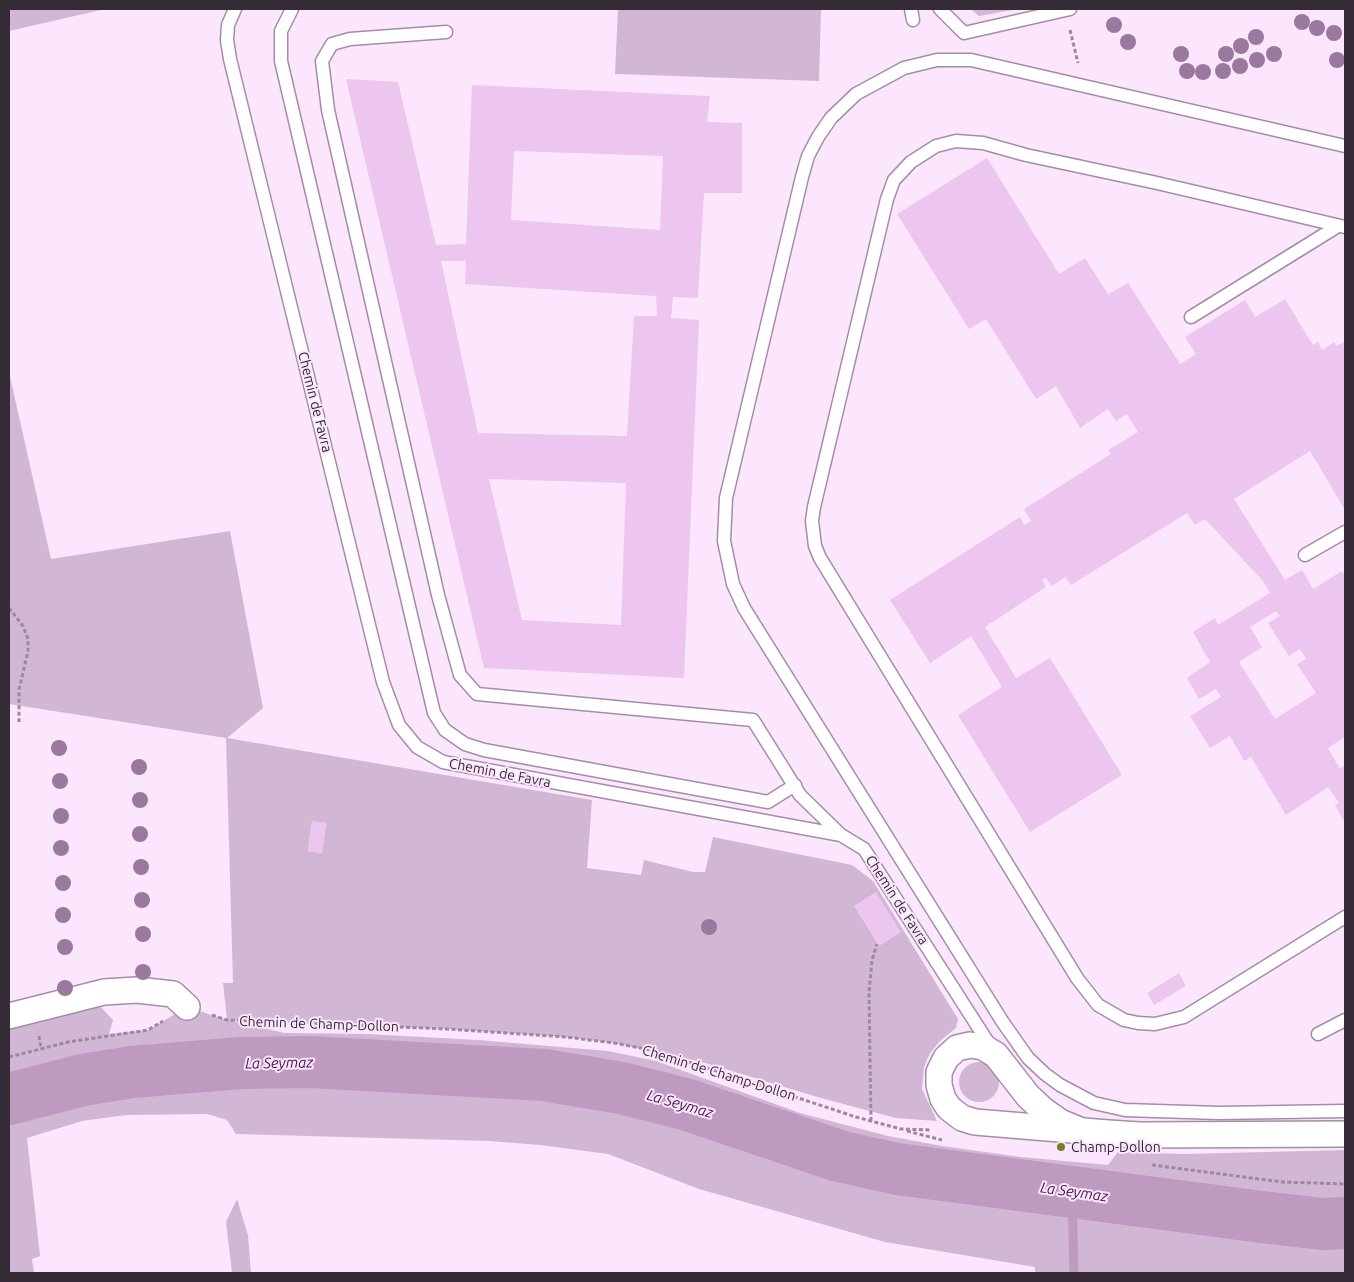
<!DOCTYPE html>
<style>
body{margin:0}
#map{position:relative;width:1354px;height:1282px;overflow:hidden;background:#fbe6fd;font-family:Ubuntu,sans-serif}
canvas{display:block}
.frame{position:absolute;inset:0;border:10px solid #352b36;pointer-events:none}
</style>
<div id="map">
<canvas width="1354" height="1282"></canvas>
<div class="frame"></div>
</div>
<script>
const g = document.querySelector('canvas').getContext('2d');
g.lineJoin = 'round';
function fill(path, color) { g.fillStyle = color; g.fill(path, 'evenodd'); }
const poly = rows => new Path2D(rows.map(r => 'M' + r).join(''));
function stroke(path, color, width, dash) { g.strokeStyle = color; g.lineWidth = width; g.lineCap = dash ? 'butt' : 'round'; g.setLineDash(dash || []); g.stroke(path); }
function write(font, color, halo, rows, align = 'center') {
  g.font = font + ' Ubuntu,sans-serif'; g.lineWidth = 4; g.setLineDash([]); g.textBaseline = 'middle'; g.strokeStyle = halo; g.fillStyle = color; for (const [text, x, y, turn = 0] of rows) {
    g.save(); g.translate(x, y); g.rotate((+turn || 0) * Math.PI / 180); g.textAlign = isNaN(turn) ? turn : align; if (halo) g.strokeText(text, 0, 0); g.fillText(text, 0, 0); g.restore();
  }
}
fill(poly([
 [9,9,105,9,9,31],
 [618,9,821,9,819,81,615,74],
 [971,9,1018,9,979,16],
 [9,372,51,559,230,531,263,708,227,738,592,800,587,868,641,875,644,860,693,872,705,872,713,837,852,865,873,881,958,1019,956,1028,940,1041,930,1053,924,1067,922,1089,937,1121,896,1118,821,1098,702,1062,614,1043,566,1037,447,1029,231,1021,285,1033,367,1034,478,1040,608,1051,656,1061,800,1113,888,1136,942,1146,1021,1157,1108,1165,1118,1152,1185,1154,1345,1150,1345,1273,1035,1273,1035,1267,885,1242,699,1189,608,1154,540,1145,489,1141,236,1134,227,1120,207,1114,126,1115,82,1121,27,1138,40,1256,32,1259,34,1273,9,1273,9,1016,90,996,113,1020,109,1034,148,1030,187,1007,227,1020,223,983,233,983,226,738,9,704],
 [312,822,326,823,322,853,308,851],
 '959 1082a20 20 0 1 1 40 0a20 20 0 1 1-40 0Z',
 [237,1199,248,1235,251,1273,232,1273,226,1222]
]), '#d2b7d4');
stroke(poly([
 [1072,1192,1074,1273]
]), '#be9ac1', 9);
stroke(poly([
 [9,1099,83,1080,132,1072,241,1063,310,1062,544,1075,621,1088,685,1104,839,1156,897,1169,1262,1217,1322,1224,1345,1223]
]), '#be9ac1', 52);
fill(poly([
 [346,79,398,82,436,245,466,244,472,85,710,96,707,122,742,123,742,193,704,193,698,298,673,297,671,318,699,320,684,678,484,668],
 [514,151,663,156,660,230,511,220],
 [441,261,466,261,465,284,656,296,657,316,634,316,627,436,478,433],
 [489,479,626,483,621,625,522,620],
 [987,158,1059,274,1085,258,1108,294,1128,283,1180,364,1196,354,1185,337,1245,300,1255,317,1285,299,1313,345,1318,342,1322,350,1334,342,1337,346,1345,341,1345,510,1310,451,1234,499,1285,580,1302,570,1313,589,1342,571,1344,574,1345,573,1345,737,1328,748,1340,769,1345,765,1345,819,1343,820,1335,805,1339,803,1328,787,1286,815,1251,757,1244,761,1230,736,1210,748,1190,716,1221,697,1216,689,1199,699,1187,678,1210,662,1193,632,1215,618,1218,625,1270,593,1263,581,1205,519,1195,525,1187,513,1071,585,1065,577,1052,586,1046,578,1042,580,1046,587,985,627,1016,678,1050,658,1122,775,1030,832,958,715,1002,687,971,636,930,663,890,600,1020,517,1024,525,1031,521,1024,509,1111,454,1108,450,1138,432,1127,414,1116,421,1108,409,1080,428,1056,386,1036,399,986,319,969,329,897,214],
 [1276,611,1280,616,1268,623,1289,656,1300,649,1306,659,1297,664,1316,693,1275,719,1239,662,1262,647,1250,627],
 [312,821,326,823,322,853,308,851],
 [876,892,901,932,879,946,854,906],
 [1179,973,1186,986,1154,1005,1147,993]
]), '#ecc6ef');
const service = poly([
 [235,9,228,25,227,40,230,59,383,682,399,725,417,747,443,762,841,835,864,849,991,1047],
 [292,9,281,31,281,61,434,713,445,730,465,744,484,750,768,802,795,785],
 [911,9,913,20],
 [940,9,964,33,1070,9],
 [446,32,350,39,332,44,322,61,328,110,438,595,460,675,477,694,753,720,800,795,841,835],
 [1345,146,971,60,937,60,904,68,856,94,831,118,818,137,808,156,802,177,726,498,724,541,733,584,744,608,1002,1021,1028,1058,1045,1074,1060,1085,1094,1103,1125,1110,1219,1113,1345,1111],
 [1345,227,1157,183,1026,155,983,143,956,141,936,146,911,162,894,180,887,199,814,507,812,521,815,546,820,558,1077,978,1098,1005,1124,1020,1138,1023,1155,1024,1184,1017,1345,917],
 [1191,317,1338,226],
 [1305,555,1345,532],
 [1318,1034,1345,1020]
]);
const minor = poly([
 [9,1016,104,992,137,990,173,994,187,1007],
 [1082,1131,1060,1122,1043,1110,1028,1096,996,1055,983,1047,970,1045,957,1048,946,1058,939,1072,939,1085,943,1099,949,1108,962,1118,975,1122,1108,1133,1139,1135,1345,1134]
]);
stroke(service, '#a58da7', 15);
stroke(minor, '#a58da7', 28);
stroke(poly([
 [1070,30,1078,63],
 [9,608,23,626,28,639,28,651,19,690,19,722],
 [212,1015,227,1020,447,1029,566,1037,614,1043,656,1051,856,1117,901,1129,931,1130],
 [39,1036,41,1048],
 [9,1057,68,1042,148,1030,163,1021],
 [871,1121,869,992,872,960,877,944],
 [907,1131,942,1140],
 [1152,1165,1282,1182,1345,1184]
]), '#9a8a9c', 3, [4, 2.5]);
stroke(service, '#fff', 12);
stroke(minor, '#fff', 25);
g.fillStyle = '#9b789e';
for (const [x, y] of [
 [1302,22],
 [1114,25],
 [1317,28],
 [1334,33],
 [1256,37],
 [1128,42],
 [1241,46],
 [1181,54],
 [1226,54],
 [1274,54],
 [1257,60],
 [1337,60],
 [1240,66],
 [1187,71],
 [1223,71],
 [1203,72],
 [59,748],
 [139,767],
 [60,781],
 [140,800],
 [61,816],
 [140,834],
 [61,848],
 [141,867],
 [63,883],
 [142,900],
 [63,915],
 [709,927],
 [143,934],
 [65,947],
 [143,972],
 [65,988]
]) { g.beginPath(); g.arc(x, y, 8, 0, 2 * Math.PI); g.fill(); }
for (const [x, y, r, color] of [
 [1061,1147,5,"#787f2a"]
]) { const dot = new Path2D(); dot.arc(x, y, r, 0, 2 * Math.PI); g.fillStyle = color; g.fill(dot); stroke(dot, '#fbe6fd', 2); }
write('14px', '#352b36', '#fbe6fd', [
 ["Chemin de Favra",315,402,76],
 ["Chemin de Favra",500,773,11],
 ["Chemin de Favra",897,900,57],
 ["Chemin de Champ-Dollon",319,1024,2],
 ["Chemin de Champ-Dollon",719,1073,17]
]);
write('14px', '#352b36', '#fbe6fd', [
 ["Champ-Dollon",1071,1147]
], 'left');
write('italic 15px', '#46194b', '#fbe6fd', [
 ["La Seymaz",279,1063,-1],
 ["La Seymaz",680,1104,16],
 ["La Seymaz",1074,1192,8]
]);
</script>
